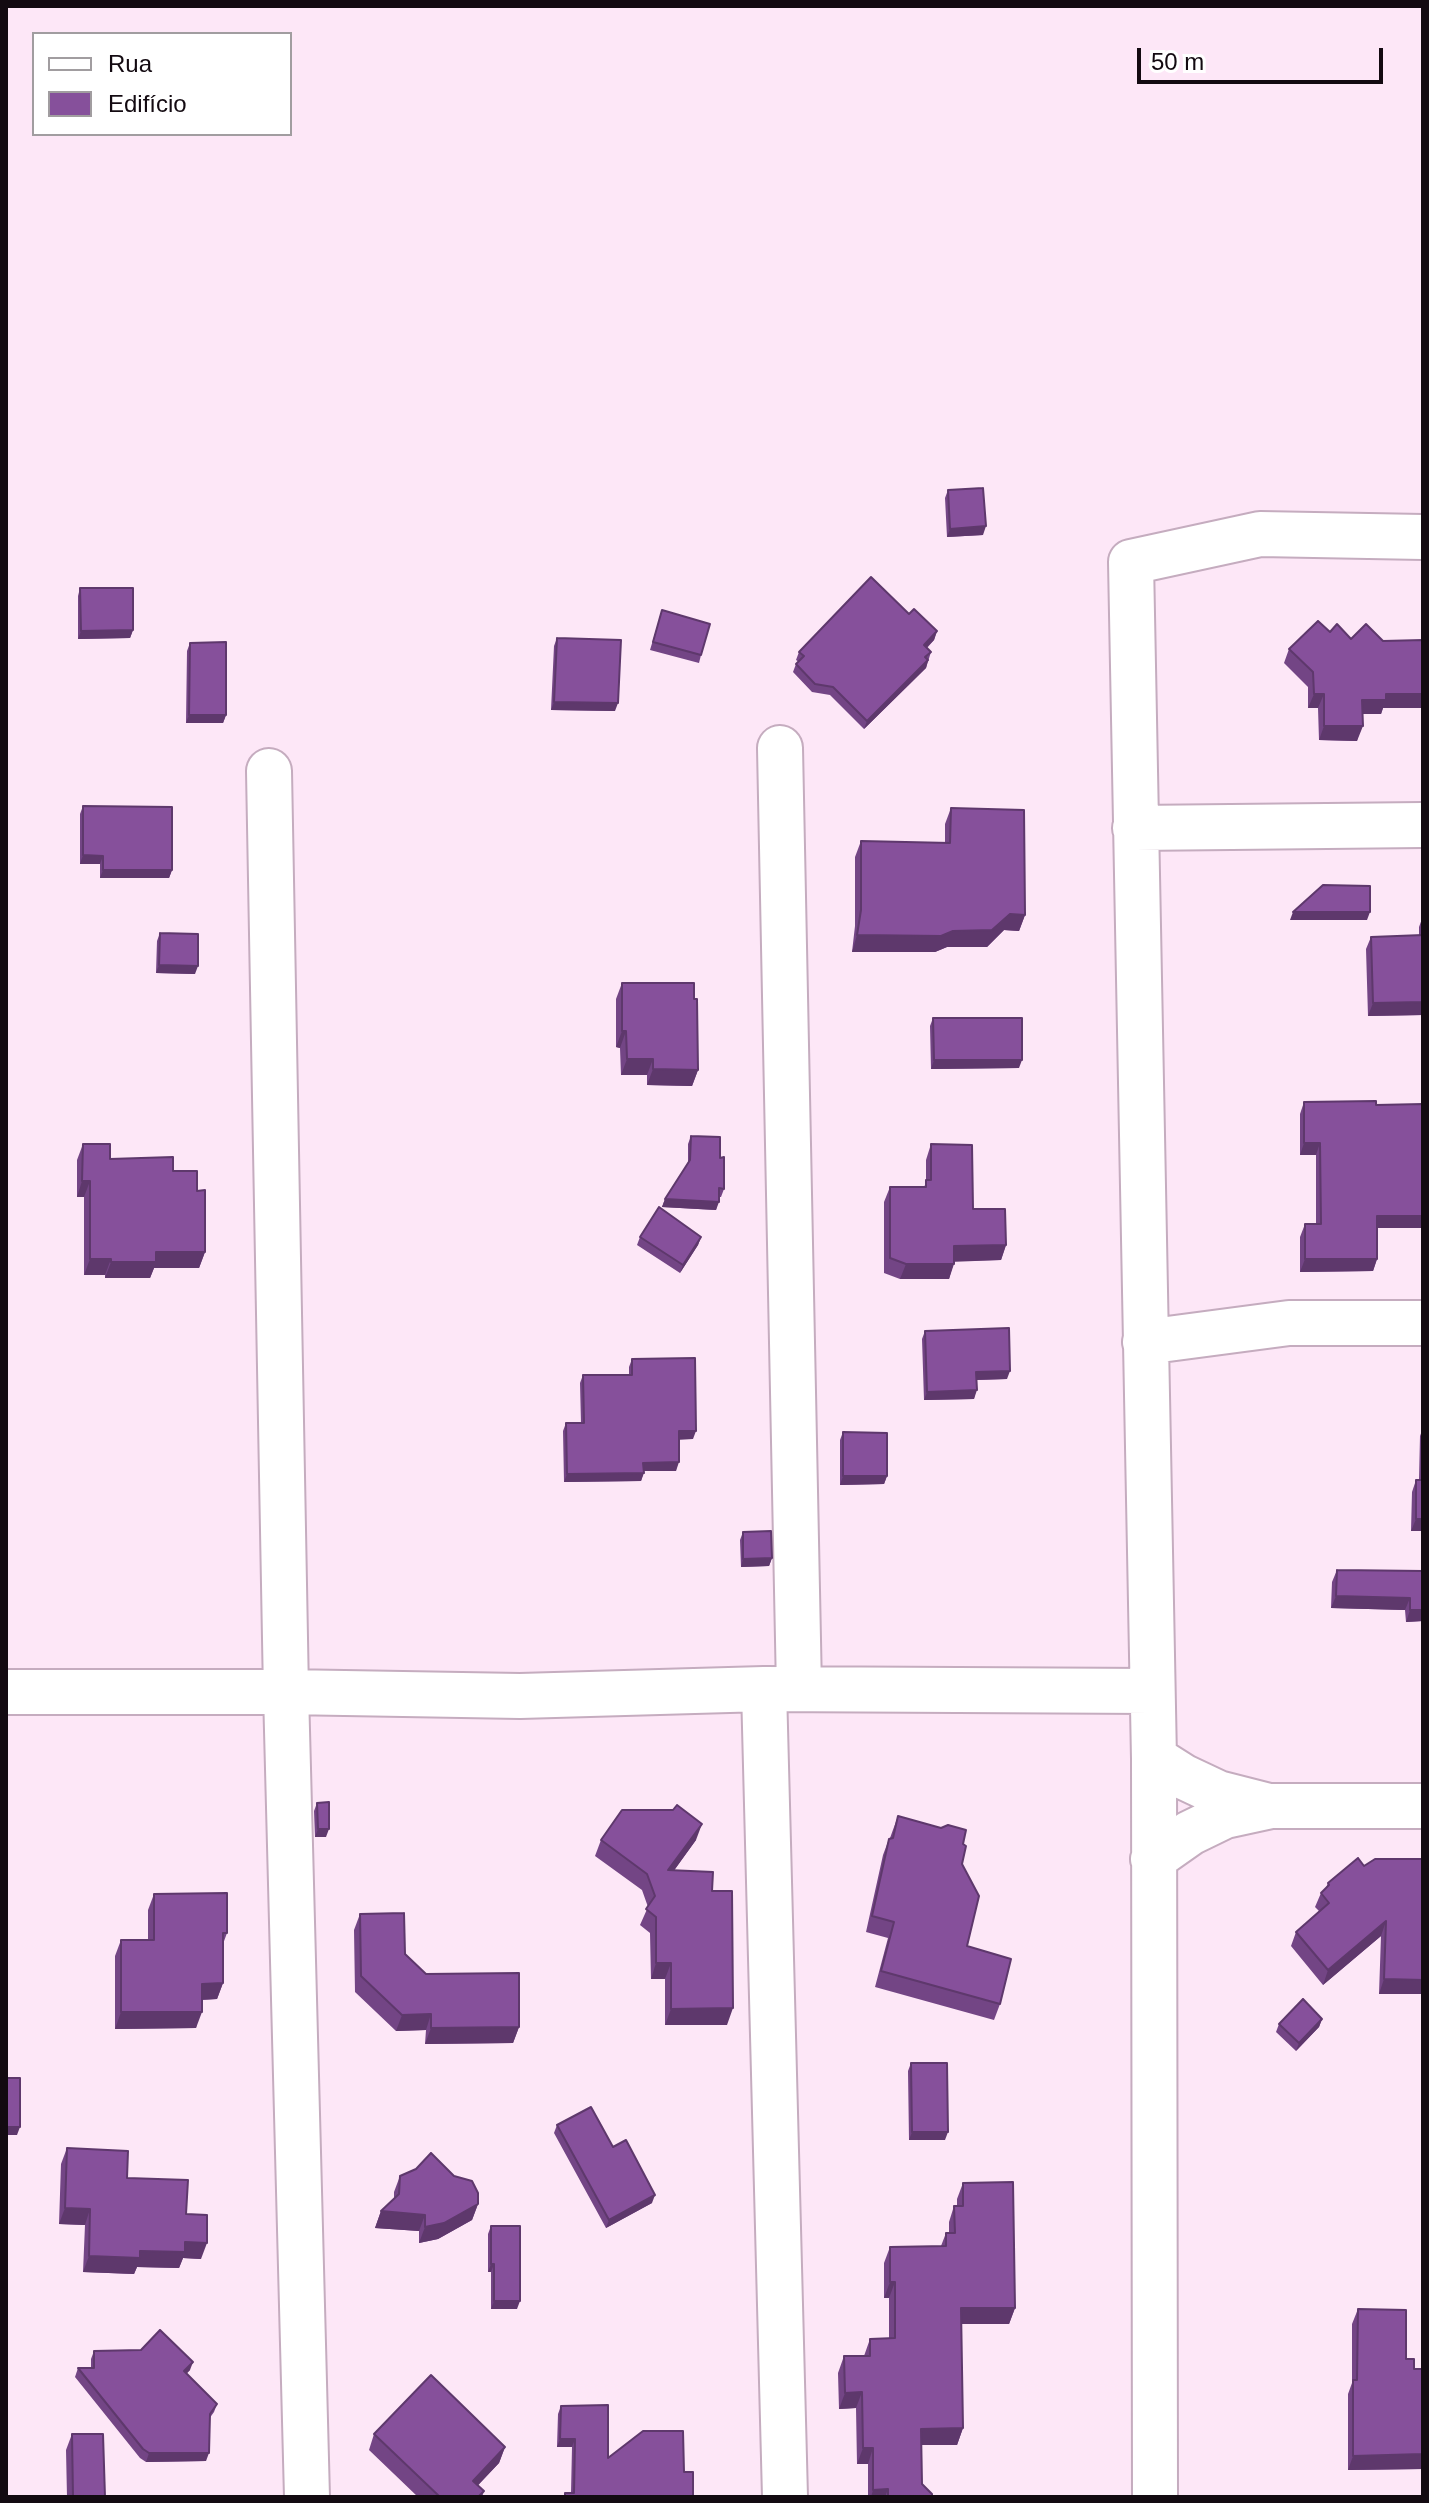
<!DOCTYPE html>
<meta charset="utf-8">
<style>
body{margin:0}
#map{position:relative;width:1429px;height:2503px;overflow:hidden;background:#fde7f7;font-family:Helvetica,sans-serif}
canvas{display:block}
.frame{position:absolute;inset:0;border:8px solid #130a11;pointer-events:none}
.legend{position:absolute;left:32px;top:32px;width:260px;height:104px;box-sizing:border-box;background:#fff;border:2px solid #a19da0;margin:0;padding:10px 14px;list-style:none;font-size:24px;color:#130a11}
.legend li{display:flex;align-items:center;gap:16px;height:40px}
.legend b{width:40px;border:2px solid #a19da0}
.scale{position:absolute;left:1137px;top:48px;width:246px;height:36px;box-sizing:border-box;border:4px solid #130a11;border-top:0;padding-left:10px;font-size:24px;line-height:28px;white-space:nowrap;color:#130a11;-webkit-text-stroke:6px #fff;paint-order:stroke}
</style>
<div id="map">
<canvas width="1429" height="2503"></canvas>
<div class="frame"></div>
<ul class="legend">
<li><b style="height:10px;background:#fff"></b>Rua</li>
<li><b style="height:22px;background:#86509b"></b>Edifício</li>
</ul>
<div class="scale">50 m</div>
</div>
<script>
const g = document.querySelector('canvas').getContext('2d');
g.lineJoin = 'round';
const poly = rows => new Path2D(rows.map(r => 'M' + r).join(''));
function stroke(path, color, width, dash) { g.strokeStyle = color; g.lineWidth = width; g.lineCap = dash ? 'butt' : 'round'; g.setLineDash(dash || []); g.stroke(path); }
function fill(path, color) { g.fillStyle = color; g.fill(path, 'evenodd'); }
const minor = poly([
 [780,748,799,1689],
 [269,771,286,1692,307,2497],
 [1135,828,1423,825],
 [1145,1342,1289,1323,1423,1323],
 [764,1689,785,2497],
 [6,1692,286,1692,520,1696,764,1689,1151,1691],
 [1154,1758,1184,1777,1218,1793,1269,1806],
 [1153,1859,1190,1833,1225,1816,1271,1806,1423,1806],
 [1155,2497,1154,1758,1131,562,1260,534,1423,537]
]);
stroke(minor, '#c5acbf', 48);
stroke(minor, '#fff', 44);
fill(poly([
 [948,490,983,535,947,537,945,498],
 [80,588,133,630,130,638,78,639,78,596],
 [662,610,701,655,699,663,650,650],
 [909,614,937,631,934,640,927,648,931,652,926,668,864,729,830,695,812,692,793,672,796,664,799,662,796,660,799,652],
 [1330,632,1351,639,1383,641,1383,708,1381,714,1362,714,1357,741,1319,740,1318,708,1308,708,1308,687,1284,663,1289,649],
 [557,638,615,711,551,710,554,646],
 [190,643,226,715,223,723,186,723,187,651],
 [83,806,172,870,169,878,100,878,100,864,80,864,80,814],
 [951,808,1025,915,1019,931,1004,930,987,947,947,947,935,952,852,952,855,926,855,857,861,841,945,843,945,824],
 [1423,916,1423,1015,1368,1016,1366,949,1371,937,1419,935,1419,927],
 [160,933,195,974,156,973,157,941],
 [622,983,694,999,698,1070,692,1086,647,1085,647,1075,621,1075,620,1048,616,1047,616,999],
 [933,1018,1019,1068,931,1069,930,1026],
 [1304,1102,1376,1105,1377,1259,1373,1271,1300,1272,1300,1237,1305,1224,1316,1224,1316,1155,1300,1155,1300,1114],
 [691,1136,720,1158,724,1189,721,1197,719,1197,716,1210,662,1207,665,1199,688,1164,688,1144],
 [83,1144,110,1159,173,1171,197,1191,205,1252,199,1268,154,1268,150,1278,105,1278,105,1275,84,1275,84,1197,77,1197,77,1160],
 [931,1144,973,1209,1006,1245,1001,1260,954,1261,949,1279,900,1279,884,1273,884,1202,890,1187,924,1187,926,1183,926,1160],
 [640,1237,701,1237,698,1245,680,1273,637,1245],
 [925,1331,1007,1379,977,1380,974,1399,924,1400,922,1339],
 [632,1359,693,1439,679,1439,676,1471,644,1471,641,1481,564,1482,563,1431,566,1423,581,1423,580,1383,583,1375,629,1375,629,1367],
 [1423,1428,1423,1531,1411,1531,1412,1492,1416,1480,1419,1480,1420,1436],
 [843,1432,887,1476,884,1484,840,1485,840,1440],
 [743,1532,772,1558,769,1566,741,1567,740,1540],
 [1337,1570,1423,1571,1423,1621,1406,1622,1405,1610,1331,1608,1332,1582],
 [317,1803,326,1837,315,1837,314,1811],
 [898,1816,963,1844,962,1864,967,1946,1000,2004,994,2020,875,1987,888,1938,866,1932,883,1855,889,1839,890,1838],
 [601,1840,696,1840,674,1870,712,1891,727,2025,665,2025,665,1979,651,1979,650,1933,640,1925,648,1907,642,1890,595,1856],
 [1423,1859,1423,1994,1379,1994,1381,1936,1323,1985,1291,1946,1296,1932,1319,1911,1315,1907,1321,1893,1326,1888,1328,1883,1364,1866],
 [154,1894,227,1933,223,1944,223,1983,217,1999,202,2000,196,2028,115,2029,115,1956,121,1940,148,1940,148,1910],
 [360,1914,405,1954,426,1974,519,2027,513,2043,425,2044,426,2030,396,2031,355,1992,354,1930],
 [1322,2019,1319,2027,1296,2051,1276,2032,1279,2024],
 [911,2063,945,2140,909,2140,908,2071],
 [557,2125,613,2147,652,2203,606,2228,554,2133],
 [67,2148,127,2178,186,2214,201,2259,183,2258,179,2268,137,2267,134,2274,83,2272,85,2225,59,2224,61,2164],
 [400,2176,478,2204,472,2220,438,2239,419,2243,419,2231,375,2228,381,2211,394,2199,394,2192],
 [963,2183,1015,2308,1009,2324,961,2324,963,2428,957,2445,921,2445,922,2484,932,2497,868,2497,868,2464,857,2464,856,2408,839,2409,838,2373,844,2356,864,2356,870,2339,889,2338,889,2298,884,2298,884,2263,890,2247,941,2246,946,2233,949,2233,949,2222,954,2206,957,2206,957,2199],
 [491,2226,517,2309,491,2309,491,2272,488,2272,488,2234],
 [1358,2309,1406,2359,1414,2369,1423,2369,1423,2469,1348,2470,1348,2394,1352,2383,1352,2324],
 [94,2351,190,2370,186,2374,217,2404,214,2412,209,2419,206,2461,146,2462,140,2458,75,2377,78,2368,91,2368,91,2359],
 [561,2406,608,2458,684,2472,693,2497,564,2497,565,2493,571,2493,572,2447,557,2447,558,2414],
 [72,2434,105,2497,67,2497,66,2450],
 [374,2434,505,2447,499,2463,478,2485,484,2491,482,2497,418,2497,369,2450]
]), '#734585');
fill(poly([
 [986,526,983,535,947,537,950,529],
 [133,630,130,638,78,639,81,631],
 [937,631,934,640,921,653,924,645],
 [928,660,926,668,864,729,867,721],
 [1314,694,1324,694,1318,708,1308,708],
 [1386,694,1423,694,1423,708,1383,708,1381,714,1357,714,1362,700],
 [554,702,618,703,615,711,551,710],
 [189,715,226,715,223,723,186,723],
 [1324,726,1363,726,1357,741,1319,740],
 [83,855,103,856,100,864,80,864],
 [103,870,172,870,169,878,100,878],
 [1293,912,1370,912,1367,920,1290,920],
 [1010,914,1025,915,1019,931,1004,930,987,947,947,947,935,952,852,952,857,935,953,931],
 [159,965,198,966,195,974,156,973],
 [1423,1002,1423,1015,1368,1016,1373,1003],
 [622,1031,626,1031,620,1048,616,1047],
 [627,1059,653,1059,647,1075,621,1075],
 [934,1060,1022,1060,1019,1068,931,1069],
 [653,1069,698,1070,692,1086,647,1085],
 [1304,1143,1320,1143,1316,1155,1300,1155],
 [82,1181,90,1181,84,1197,77,1197],
 [665,1199,719,1202,716,1210,662,1207],
 [1377,1216,1423,1216,1423,1228,1372,1228],
 [701,1237,698,1245,680,1273,683,1265],
 [1006,1245,1001,1260,949,1262,954,1246],
 [156,1252,205,1252,199,1268,154,1268,150,1278,105,1278,111,1262],
 [90,1259,111,1259,105,1275,84,1275],
 [1305,1259,1377,1259,1373,1271,1300,1272],
 [906,1264,954,1264,949,1279,900,1279],
 [1010,1371,1007,1379,973,1380,976,1372],
 [977,1390,974,1399,924,1400,927,1392],
 [679,1431,696,1431,693,1439,676,1440],
 [679,1462,676,1471,640,1471,643,1463],
 [644,1473,641,1481,564,1482,567,1474],
 [843,1476,887,1476,884,1484,840,1485],
 [1416,1519,1423,1519,1423,1531,1411,1531],
 [772,1558,769,1566,741,1567,743,1559],
 [1336,1596,1410,1598,1405,1610,1331,1608],
 [1410,1610,1423,1610,1423,1621,1406,1622],
 [702,1824,696,1840,663,1886,668,1870],
 [318,1829,329,1829,326,1837,315,1837],
 [1386,1921,1381,1936,1323,1985,1328,1970],
 [656,1963,671,1963,665,1979,651,1979],
 [1384,1979,1423,1980,1423,1994,1379,1994],
 [223,1983,217,1999,196,2000,202,1984],
 [733,2008,727,2025,665,2025,671,2009],
 [121,2012,202,2012,196,2028,115,2029],
 [431,2014,426,2030,396,2031,402,2015],
 [1322,2019,1319,2027,1296,2051,1299,2043],
 [519,2027,513,2043,425,2044,431,2028],
 [6,2127,20,2127,17,2135,6,2135],
 [912,2132,948,2132,945,2140,909,2140],
 [655,2195,652,2203,606,2228,609,2220],
 [478,2204,472,2220,438,2239,419,2243,425,2227],
 [65,2208,90,2209,85,2225,59,2224],
 [381,2211,425,2215,419,2231,375,2228],
 [185,2242,207,2243,201,2259,183,2258,179,2268,137,2267,134,2274,83,2272,89,2256,140,2251],
 [491,2264,494,2264,491,2272,488,2272],
 [890,2282,895,2282,889,2298,884,2298],
 [494,2301,520,2301,517,2309,491,2309],
 [961,2308,1015,2308,1009,2324,955,2324],
 [193,2362,190,2370,181,2379,184,2371],
 [862,2392,856,2408,839,2409,845,2393],
 [963,2428,957,2445,916,2445,921,2429],
 [560,2439,575,2439,572,2447,557,2447],
 [505,2447,499,2463,467,2497,473,2481],
 [863,2448,873,2448,868,2464,857,2464],
 [149,2453,209,2453,206,2461,146,2462],
 [1423,2454,1423,2469,1348,2470,1353,2456],
 [888,2489,885,2497,871,2497,873,2490]
]), '#5e386c');
const building = poly([
 [983,488,986,526,950,529,948,490,983,488],
 [871,577,909,614,914,609,937,631,924,645,931,652,925,657,928,660,867,721,833,687,815,684,796,664,804,656,799,652,871,577],
 [80,588,133,588,133,630,81,631,80,588],
 [662,610,710,624,701,655,653,642,662,610],
 [1318,621,1330,632,1337,624,1351,639,1366,624,1383,641,1423,640,1423,694,1386,694,1386,700,1362,700,1363,726,1324,726,1324,694,1314,694,1313,672,1289,649,1318,621],
 [557,638,621,640,618,703,554,702,557,638],
 [226,642,226,715,189,715,190,643,226,642],
 [83,806,172,807,172,870,103,870,103,856,83,855,83,806],
 [951,808,1024,810,1025,915,1010,914,992,930,953,931,941,936,857,935,861,910,861,841,950,843,951,808],
 [1323,885,1370,886,1370,912,1293,912,1323,885],
 [160,933,198,934,198,966,159,965,160,933],
 [1423,935,1423,1002,1373,1003,1371,937,1423,935],
 [622,983,694,983,694,999,697,999,698,1070,653,1069,653,1059,627,1059,626,1031,622,1031,622,983],
 [933,1018,1022,1018,1022,1060,934,1060,933,1018],
 [1376,1101,1376,1105,1423,1104,1423,1216,1377,1216,1377,1259,1305,1259,1305,1224,1321,1224,1320,1143,1304,1143,1304,1102,1376,1101],
 [691,1136,720,1137,720,1158,724,1157,724,1189,719,1188,719,1202,665,1199,690,1160,691,1136],
 [83,1144,110,1144,110,1159,173,1157,173,1171,197,1171,197,1191,205,1190,205,1252,156,1252,156,1262,111,1262,111,1259,90,1259,90,1181,82,1181,83,1144],
 [931,1144,972,1145,973,1209,1005,1209,1006,1245,954,1246,954,1264,906,1264,890,1258,890,1187,926,1187,926,1180,931,1180,931,1144],
 [659,1207,701,1237,683,1265,640,1237,659,1207],
 [1009,1328,1010,1371,976,1372,977,1390,927,1392,925,1331,1009,1328],
 [695,1358,696,1431,679,1431,679,1462,643,1463,644,1473,567,1474,566,1423,584,1423,583,1375,632,1375,632,1359,695,1358],
 [843,1432,887,1433,887,1476,843,1476,843,1432],
 [1423,1467,1423,1519,1416,1519,1416,1480,1423,1480,1423,1467],
 [771,1531,772,1558,743,1559,743,1532,771,1531],
 [1337,1570,1423,1571,1423,1610,1410,1610,1410,1598,1336,1596,1337,1570],
 [329,1802,329,1829,318,1829,317,1803,329,1802],
 [677,1805,702,1824,668,1870,713,1872,712,1891,732,1891,733,2008,671,2009,671,1963,656,1963,656,1917,646,1909,655,1896,647,1874,601,1840,622,1810,673,1810,677,1805],
 [898,1816,941,1828,948,1825,966,1830,963,1844,966,1846,962,1864,979,1896,967,1946,1011,1959,1000,2004,881,1971,894,1922,872,1916,889,1839,893,1838,898,1816],
 [1358,1858,1364,1866,1375,1859,1423,1859,1423,1980,1384,1979,1386,1921,1328,1970,1296,1932,1329,1903,1321,1893,1329,1885,1328,1883,1358,1858],
 [227,1893,227,1933,223,1933,223,1983,202,1984,202,2012,121,2012,121,1940,154,1940,154,1894,227,1893],
 [404,1913,405,1954,426,1974,519,1973,519,2027,431,2028,431,2014,402,2015,361,1976,360,1914,404,1913],
 [1303,1999,1322,2019,1299,2043,1279,2024,1303,1999],
 [911,2063,947,2063,948,2132,912,2132,911,2063],
 [6,2078,20,2078,20,2127,6,2127,6,2078],
 [591,2107,613,2147,626,2140,655,2195,609,2220,557,2125,591,2107],
 [67,2148,128,2151,127,2178,188,2180,186,2214,207,2215,207,2243,185,2242,185,2252,140,2251,140,2258,89,2256,90,2209,65,2208,67,2148],
 [431,2153,454,2176,472,2181,478,2193,478,2204,444,2223,425,2227,425,2215,381,2211,399,2194,400,2176,416,2169,431,2153],
 [1013,2182,1015,2308,961,2308,963,2428,921,2429,922,2484,932,2494,932,2497,888,2497,888,2489,873,2490,873,2448,863,2448,862,2392,845,2393,844,2356,870,2356,870,2339,895,2338,895,2282,890,2282,890,2247,946,2246,946,2233,955,2233,954,2206,963,2206,963,2183,1013,2182],
 [491,2226,520,2226,520,2301,494,2301,494,2264,491,2264,491,2226],
 [1358,2309,1406,2310,1406,2359,1414,2359,1414,2369,1423,2369,1423,2454,1353,2456,1353,2380,1357,2380,1358,2309],
 [160,2330,193,2362,184,2371,217,2404,210,2414,209,2453,149,2453,143,2449,78,2368,94,2368,94,2351,141,2350,160,2330],
 [431,2375,505,2447,473,2481,484,2491,478,2497,440,2497,374,2434,431,2375],
 [608,2405,608,2458,643,2431,683,2431,684,2472,693,2472,693,2497,565,2497,565,2493,574,2493,575,2439,560,2439,561,2406,608,2405],
 [72,2434,103,2434,105,2497,73,2497,72,2434]
]);
fill(building, '#86509b');
stroke(building, '#5e386c', 2);
</script>
